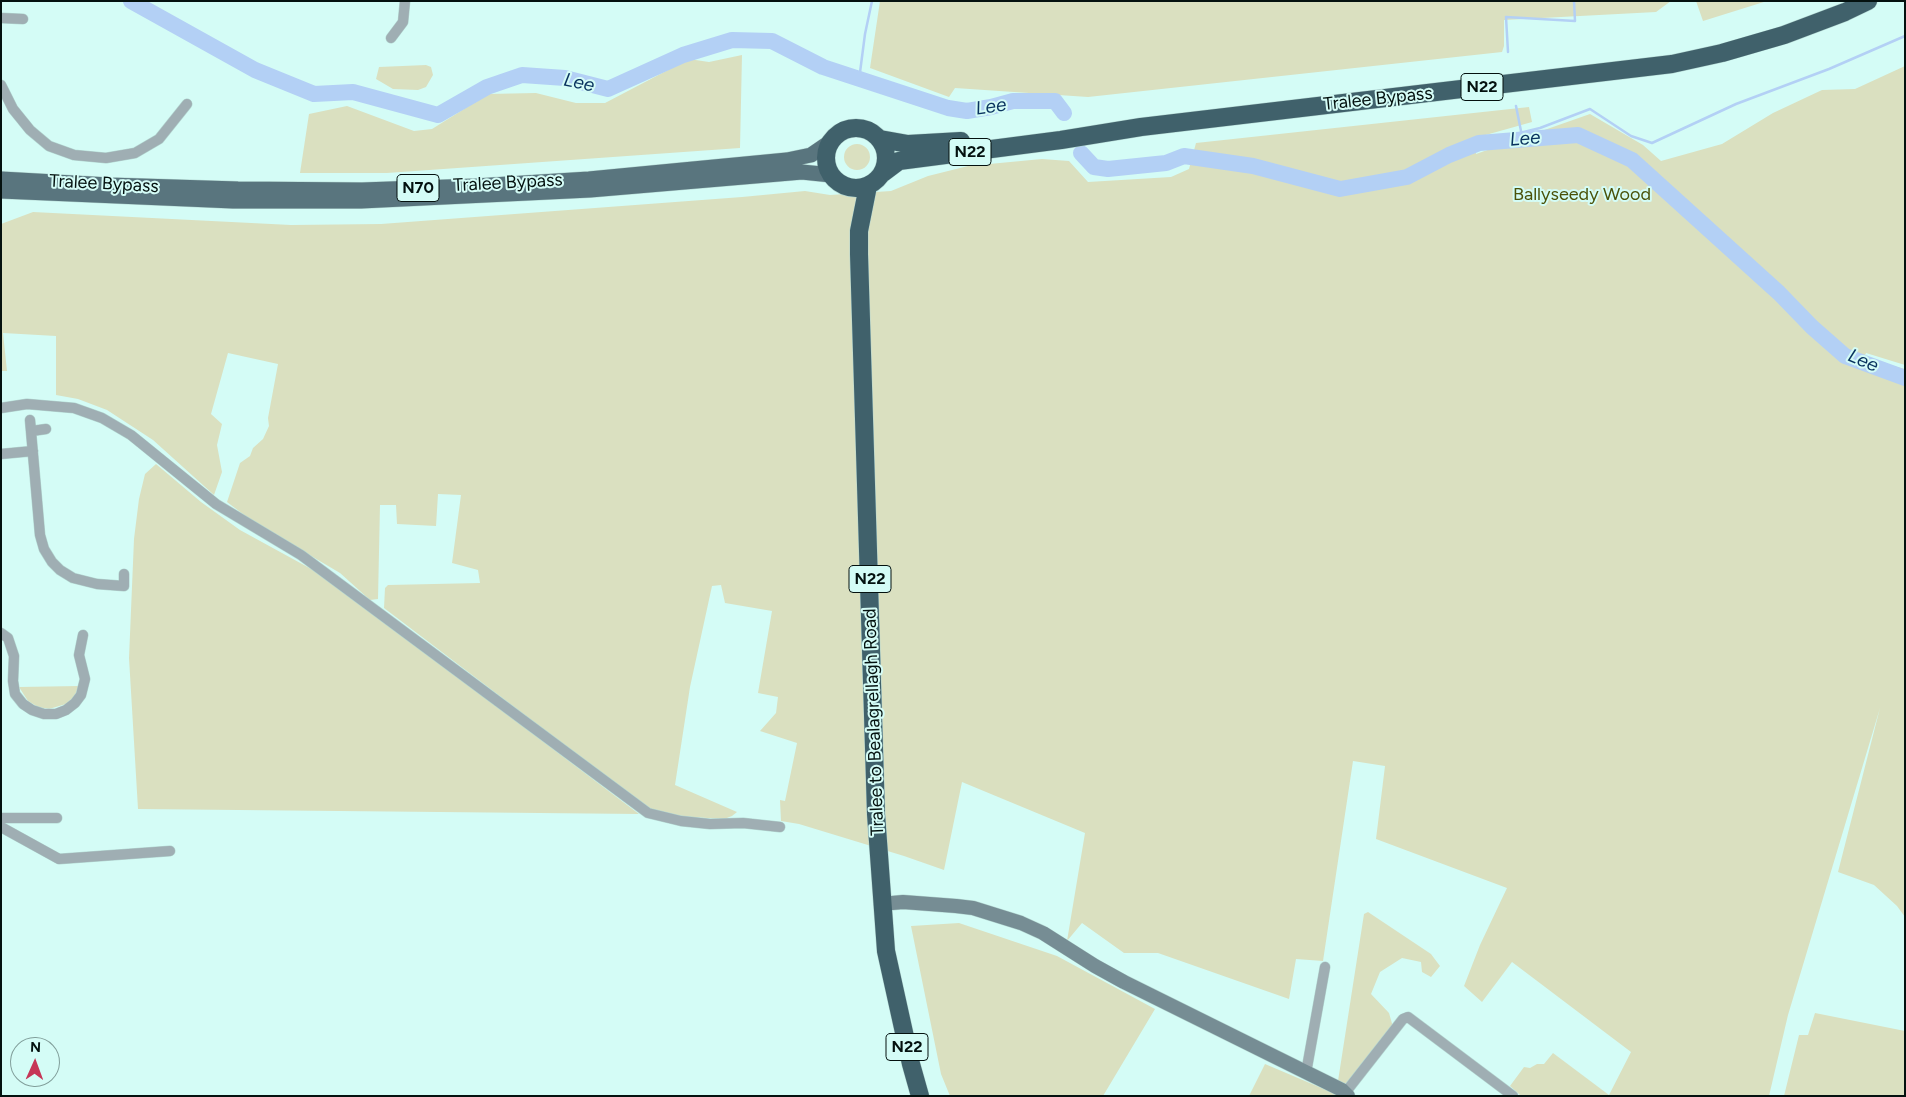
<!DOCTYPE html>
<style>
body{margin:0}
#map{position:relative;width:1906px;height:1097px;overflow:hidden;background:#d4fcf6;font-family:Figtree,sans-serif}
canvas{display:block}
.frame{position:absolute;inset:0;border:2px solid #04110f;pointer-events:none}
.north{position:absolute;left:10px;top:1037px;width:50px;height:50px;box-sizing:border-box;background:#d4fcf6;border:1px solid #819e9a;border-radius:50%;rotate:2deg;font-size:14px;font-weight:700;line-height:20px;text-align:center;color:#04110f}
.north::after{content:'';display:block;margin:auto;width:18px;height:22px;background:#c63657;clip-path:polygon(50% 0,100% 100%,50% 72%,0 100%)}
</style>
<div id="map">
<canvas width="1906" height="1097"></canvas>
<div class="frame"></div>
<div class="north">N</div>
</div>
<script>
const g = document.querySelector('canvas').getContext('2d');
g.lineJoin = 'round';
function fill(path, color) { g.fillStyle = color; g.fill(path, 'evenodd'); }
const poly = rows => new Path2D(rows.map(r => 'M' + r).join(''));
function stroke(path, color, width, dash) { g.strokeStyle = color; g.lineWidth = width; g.lineCap = dash ? 'butt' : 'round'; g.setLineDash(dash || []); g.stroke(path); }
function write(font, color, halo, rows, align = 'center') {
  g.font = font + ' Figtree,sans-serif'; g.lineWidth = 4; g.setLineDash([]); g.textBaseline = 'middle'; g.strokeStyle = halo; g.fillStyle = color; for (const [text, x, y, turn = 0] of rows) {
    g.save(); g.translate(x, y); g.rotate((+turn || 0) * Math.PI / 180); g.textAlign = isNaN(turn) ? turn : align; if (halo) g.strokeText(text, 0, 0); g.fillText(text, 0, 0); g.restore();
  }
}
fill(poly([
 [880,1,1671,1,1656,12,1504,20,1504,46,1502,52,1088,97,955,88,949,97,870,68],
 [1696,1,1767,1,1703,21],
 [742,55,740,148,387,173,300,173,309,114,347,106,414,131,432,129,488,94,536,93,576,103,605,103,689,59,709,62],
 [426,65,431,67,433,75,426,87,418,90,393,89,376,79,379,67],
 [1905,66,1905,365,1866,353,1864,358,1905,369,1905,917,1897,906,1874,885,1838,872,1880,708,1788,1015,1769,1096,1521,1096,1510,1086,1524,1067,1530,1068,1537,1064,1544,1064,1553,1053,1609,1095,1631,1052,1512,962,1482,1002,1464,986,1480,945,1507,888,1376,839,1385,766,1353,761,1323,961,1296,959,1289,999,1158,953,1124,953,1082,923,1067,941,1085,833,962,782,944,870,904,856,799,824,781,821,780,800,785,801,797,743,760,731,776,713,778,697,758,693,772,611,725,603,721,585,712,586,690,687,675,785,737,812,732,816,724,819,675,816,647,808,384,608,385,588,388,585,480,583,478,570,452,563,461,495,438,494,436,526,397,524,396,505,380,505,378,599,370,600,340,573,252,521,227,502,240,463,250,456,253,448,263,439,269,426,268,418,278,364,228,353,211,414,222,424,217,445,222,472,214,495,153,440,107,410,78,399,56,395,56,336,3,333,7,371,1,371,1,224,33,212,291,225,381,224,742,197,805,191,830,195,891,191,928,176,968,166,1042,159,1069,161,1088,182,1171,177,1189,169,1196,143,1529,107,1532,122,1475,138,1476,154,1590,114,1643,145,1661,161,1722,144,1773,113,1822,90,1855,89],
 '844 157a13 13 0 1 1 26 0a13 13 0 1 1-26 0Z',
 [156,464,201,502,240,530,324,576,639,814,138,809,129,658,134,539,139,499,145,474],
 [79,686,74,697,66,704,49,709,38,707,28,701,19,687],
 [1368,912,1431,954,1440,966,1431,977,1422,972,1421,962,1402,958,1380,972,1371,994,1389,1013,1393,1027,1354,1079,1344,1084,1338,1081,1364,914],
 [959,923,1057,956,1155,1009,1103,1096,950,1096,941,1074,911,926],
 [1815,1013,1905,1031,1905,1096,1784,1096,1799,1035,1808,1035],
 [1265,1064,1338,1095,1339,1096,1249,1096]
]), '#dae0c0');
stroke(poly([
 [1508,52,1506,17,1575,21,1574,1],
 [859,80,865,34,872,1],
 [1516,106,1521,131],
 [1479,143,1540,128,1590,109,1631,136,1652,143,1736,104,1829,69,1905,36]
]), '#b3d0f5', 2.5);
stroke(poly([
 [131,1,255,70,314,94,353,92,438,115,487,87,522,75,565,78,608,89,683,55,732,40,772,41,823,67,948,108,967,111,991,107,1013,101,1055,101,1064,113],
 [1081,153,1094,167,1108,169,1166,163,1184,156,1253,166,1340,189,1407,177,1449,155,1479,143,1578,135,1632,160,1779,293,1812,327,1845,356,1905,378]
]), '#b3d0f5', 16);
const street = poly([
 [1,18,23,19],
 [391,38,403,22,405,1],
 [1,85,13,109,30,130,49,146,74,155,106,158,135,153,159,139,187,104],
 [1,408,27,404,74,408,102,418,131,435,216,504,301,555,648,813,681,821,710,824,743,823,780,827],
 [30,420,40,535,44,549,52,562,60,570,73,578,97,584,124,586,124,574],
 [32,431,46,429],
 [1,454,33,451],
 [1,633,8,638,14,656,13,681,15,694,23,704,32,710,44,714,56,714,66,710,75,703,81,695,85,679,79,655,83,635],
 [1,818,57,818],
 [1,827,59,859,170,851],
 [1306,1073,1325,967],
 [1345,1093,1403,1019,1408,1017,1513,1096]
]);
const secondary = poly([
 [881,904,903,902,956,906,973,908,1021,923,1043,933,1095,966,1124,982,1342,1090,1348,1096]
]);
const primary = poly([
 [1,179,109,185,238,189,362,190,476,186,589,179,787,160,811,155,830,142],
 [1,191,233,201,361,201,590,190,802,172,831,175]
]);
const highway = poly([
 '826 158a30 30 0 1 1 60 0a30 30 0 1 1-60 0Z',
 [880,139,908,144,961,141],
 [883,173,899,161,1061,140,1141,127,1672,64,1722,53,1784,35,1845,12,1868,1],
 [868,186,859,231,859,254,876,814,886,951,911,1064,920,1096]
]);
stroke(street, '#b3d6d1', 11);
stroke(secondary, '#b3d6d1', 15);
stroke(primary, '#b3d6d1', 16);
stroke(highway, '#b3d6d1', 19);
stroke(street, '#9faeb3', 10);
stroke(secondary, '#768d94', 14);
stroke(primary, '#59757e', 15);
stroke(highway, '#40616b', 18);
for (const [x, y, w] of [
 [1482,87,42],
 [970,152,42],
 [418,188,42],
 [870,579,42],
 [907,1047,42]
]) { const box = new Path2D(); box.roundRect(x - w / 2, y - 13.5, w, 27, 4); g.fillStyle = '#d4fcf6'; g.fill(box); stroke(box, '#04110f', 1); }
write('bold 16px', '#04110f', null, [
 ["N22",1482,87],
 ["N22",970,152],
 ["N70",418,188],
 ["N22",870,579],
 ["N22",907,1047]
]);
write('18px', '#04110f', '#d4fcf6', [
 ["Tralee Bypass",1378,99,-6],
 ["Tralee Bypass",508,183,-3],
 ["Tralee Bypass",104,184,3],
 ["Tralee to Bealagrellagh Road",874,722,-92]
]);
write('18px', '#4a5209', '#d4fcf6', [
 ["Ballyseedy Wood",1582,195]
]);
write('italic 19px', '#08325e', '#d4fcf6', [
 ["Lee",579,83,12],
 ["Lee",991,107,-8],
 ["Lee",1525,139,-5],
 ["Lee",1863,361,23]
]);
</script>
